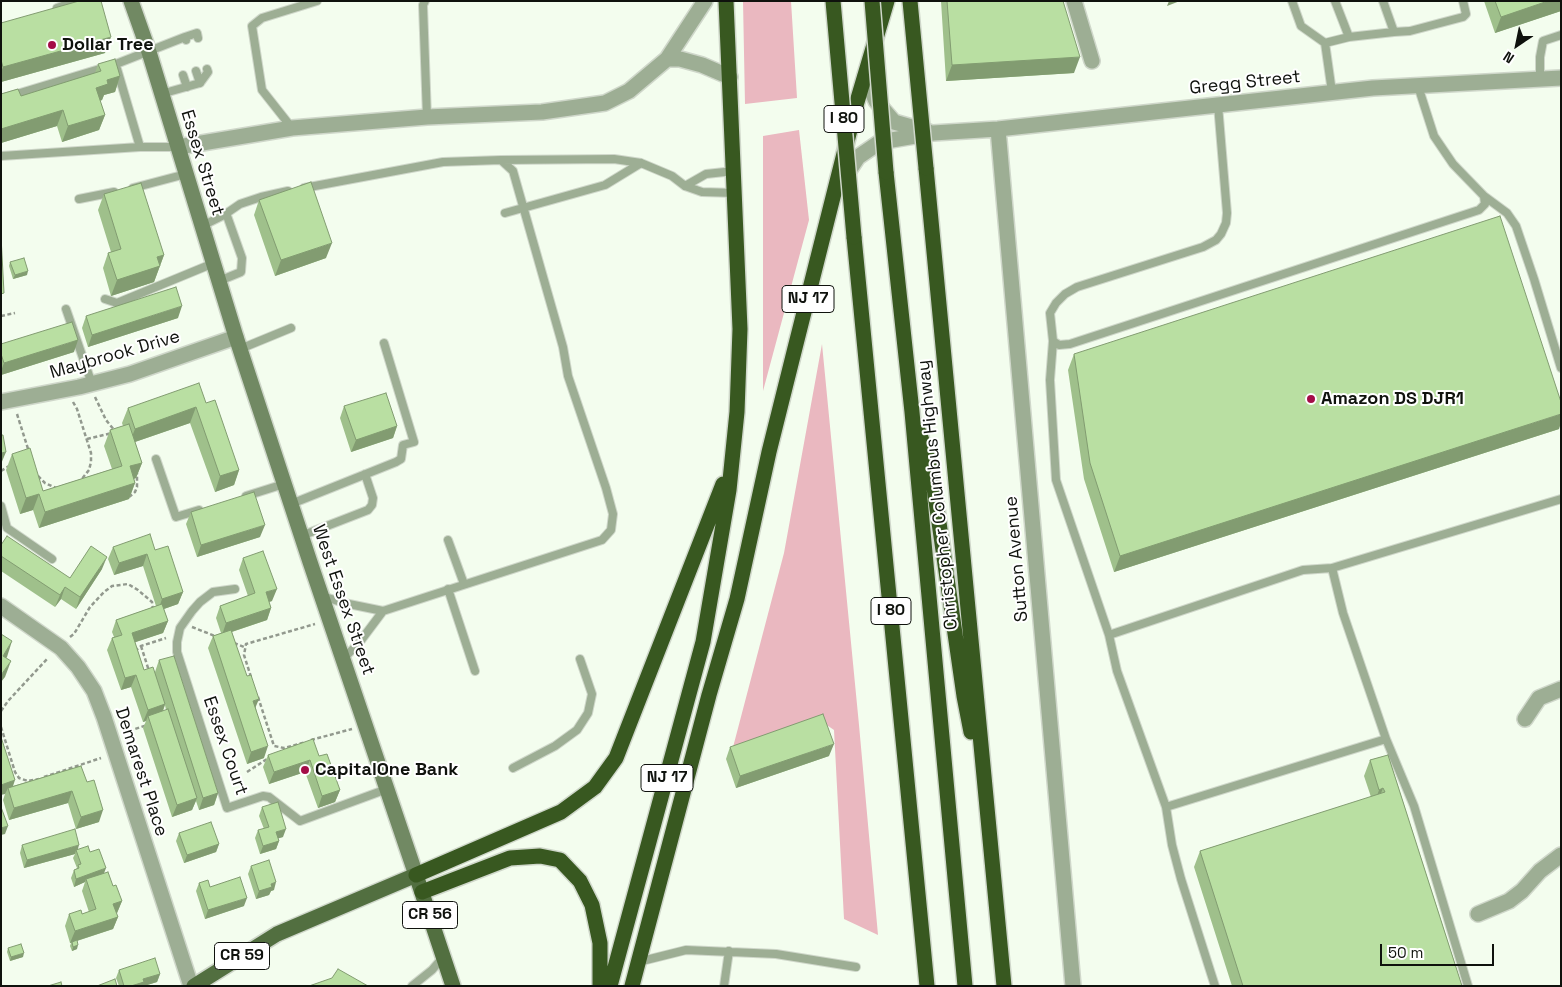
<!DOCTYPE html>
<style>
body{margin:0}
#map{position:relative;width:1562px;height:987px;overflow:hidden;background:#f3fdee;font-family:"Space Grotesk",sans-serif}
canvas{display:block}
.frame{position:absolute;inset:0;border:2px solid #0f120d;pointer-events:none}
.north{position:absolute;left:1492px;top:20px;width:50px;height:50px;-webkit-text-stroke:4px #fff;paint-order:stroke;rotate:214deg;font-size:14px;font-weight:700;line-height:20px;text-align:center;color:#0f120d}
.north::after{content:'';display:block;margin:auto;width:18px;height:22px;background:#0f120d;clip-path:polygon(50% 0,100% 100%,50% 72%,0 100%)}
.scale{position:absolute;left:1380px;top:944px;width:114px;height:22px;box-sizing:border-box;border:2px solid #0f120d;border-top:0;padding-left:6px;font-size:15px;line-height:18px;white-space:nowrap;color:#0f120d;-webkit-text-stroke:4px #fff;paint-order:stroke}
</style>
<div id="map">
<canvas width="1562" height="987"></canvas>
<div class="frame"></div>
<div class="north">N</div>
<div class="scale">50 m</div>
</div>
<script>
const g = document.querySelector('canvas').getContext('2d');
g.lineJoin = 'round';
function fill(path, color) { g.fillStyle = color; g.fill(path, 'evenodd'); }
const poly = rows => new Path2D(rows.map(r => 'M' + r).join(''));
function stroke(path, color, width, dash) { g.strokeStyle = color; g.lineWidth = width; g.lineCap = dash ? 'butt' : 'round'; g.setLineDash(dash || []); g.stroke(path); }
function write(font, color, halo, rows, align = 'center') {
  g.font = font + ' "Space Grotesk",sans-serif'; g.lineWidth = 4; g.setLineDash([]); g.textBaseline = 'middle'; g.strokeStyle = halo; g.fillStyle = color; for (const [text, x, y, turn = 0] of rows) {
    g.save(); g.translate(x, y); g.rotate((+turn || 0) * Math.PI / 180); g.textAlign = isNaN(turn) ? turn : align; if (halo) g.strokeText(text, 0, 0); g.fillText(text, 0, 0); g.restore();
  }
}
fill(poly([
 [743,1,791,1,797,98,745,104],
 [799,130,809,220,763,391,763,136],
 [822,344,859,725,878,935,844,919,834,730,818,719,732,751,784,553]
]), '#eab8c0');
const lane = poly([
 [425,1,423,5,427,117],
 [1292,1,1301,26,1325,43,1332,92],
 [1335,1,1349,37],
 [1383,1,1394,32,1410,31,1463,17,1466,14,1463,1],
 [57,8,76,1],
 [185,37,197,33,198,38],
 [1325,43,1349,37,1394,32],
 [117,69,140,147],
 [183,75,187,87],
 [1540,79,1540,57,1543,41,1561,35],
 [200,83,208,72,207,69],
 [161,94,200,83,196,71],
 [1,99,116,64,185,37,186,40],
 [1218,105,1227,213,1226,223,1221,234,1216,240,1203,247,1077,287,1065,294,1056,303,1050,313,1053,341,1059,345,1070,344,1479,210,1485,204,1484,196,1453,164,1434,136,1418,86],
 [292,128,262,90,252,26,262,18,317,1],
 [1,156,140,147,178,147],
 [501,160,614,159,641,163,672,176,685,186,702,192,735,193],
 [685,186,706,174,734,171],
 [133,188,186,174],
 [304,188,443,162,501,160,513,171,563,347,568,376,606,488,613,514,611,530,602,540,383,611,359,643,343,659],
 [1484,196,1507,213,1516,226,1534,279,1561,368],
 [79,199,114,192],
 [505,213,605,185,641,163],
 [202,226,224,215,240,204,261,197,288,191],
 [219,281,241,272,242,258,226,213],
 [105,299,117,303,214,263],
 [66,309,92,384],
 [1053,341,1050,380,1056,480,1109,635,1117,671,1166,807,1386,739,1343,613,1332,568],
 [240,349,291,328],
 [156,459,176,517,199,510],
 [246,496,284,484],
 [291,504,396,462,401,459,403,445,414,442,384,343],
 [1,506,7,528,52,559],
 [301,536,368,510,372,505,373,498,365,474],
 [448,540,464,584],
 [235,589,213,592,200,602,192,611,180,628,177,642,177,652,227,808,263,796,269,797,300,821,387,789],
 [448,589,475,671],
 [322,596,344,603,383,611],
 [1109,635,1303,570,1332,568,1561,499],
 [1386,739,1414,806,1468,986],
 [513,768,555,746,577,730,588,713,592,694,580,659],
 [1166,807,1172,845,1181,879,1215,986],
 [638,962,686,950,776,954,856,967],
 [412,986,432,970,444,956],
 [724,986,729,951]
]);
const street = poly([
 [1074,1,1092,61],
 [667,59,680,59,702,65,730,77],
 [865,76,876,101,894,122,929,132],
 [998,129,1073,986],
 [178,147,292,128,427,117,542,112,605,103,629,91,667,59,705,1],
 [844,178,858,157,880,142,933,133,998,129,1373,88,1561,78],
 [1,402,79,387,130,374,236,337],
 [1,606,61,648,78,667,94,691,104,717,191,986],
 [1525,719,1539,698,1561,689],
 [1478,914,1509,901,1522,891,1540,871,1561,855]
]);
const secondary = poly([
 [131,1,149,52,236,337,310,562,416,875]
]);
const primary = poly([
 [194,986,277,934,416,875,453,986]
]);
const highway = poly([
 [926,168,1004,986],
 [886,172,912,412,965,986],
 [854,237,927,986],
 [919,432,931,467,964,696,971,732],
 [416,875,561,812,595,787,616,758,723,484],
 [422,892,510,858,540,856,560,860,580,881,592,905,600,943,600,986],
 [610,986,703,642,729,490,737,412,740,329,726,1],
 [632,986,709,695,737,599,769,452,794,352,857,102,887,1]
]);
stroke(lane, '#cfd7ca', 10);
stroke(street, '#cfd7ca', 18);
stroke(secondary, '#cfd7ca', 18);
stroke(primary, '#cfd7ca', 18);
stroke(highway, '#cfd7ca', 18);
stroke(poly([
 [1,316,15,313],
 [95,397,106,420,115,431],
 [73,402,77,409,91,453,91,462,89,470,81,480],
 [17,414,29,452],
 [87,439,112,433],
 [1,471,9,466],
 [38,476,45,483,56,488],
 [129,497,135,492,137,487,137,473],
 [192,627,215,636],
 [70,637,74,634,90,607,104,592,112,586,128,584,138,590,152,602,153,609],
 [234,643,244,647],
 [141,646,149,671],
 [135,651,141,646,166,638],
 [251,677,244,655,246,644,315,624],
 [258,697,274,746,284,748,306,742],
 [1,711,8,701,48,658],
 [1,727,15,772,19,778,28,781,39,779],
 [123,733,147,725],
 [311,740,352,729],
 [247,772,267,759],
 [44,777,101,758]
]), '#92998e', 2.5, [4, 2.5]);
stroke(lane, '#9dae94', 8);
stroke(street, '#9dae94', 15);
stroke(secondary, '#718963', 15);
stroke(primary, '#526f40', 15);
stroke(highway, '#385820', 15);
const highwayBridge = poly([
 [833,1,854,237],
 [872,1,886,172],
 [910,1,926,168]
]);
stroke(highwayBridge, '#cfd7ca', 18, []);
stroke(highwayBridge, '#385820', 15);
fill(poly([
 [941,1,1063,1,1074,73,946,81],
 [1484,1,1561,1,1561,11,1495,33],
 [1,23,105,53,1,82],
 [98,64,120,76,115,92,104,95,102,100,100,101,105,115,99,130,62,142,57,126,1,143,1,94,21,96,95,73],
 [104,194,164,255,154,282,111,296,103,268,108,253,111,252,98,210],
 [259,200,326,258,275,276,254,215],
 [10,262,27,275,13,279,9,266],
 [86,316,178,318,88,347,82,328],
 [1,344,74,352,1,375],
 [1074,354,1559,429,1114,572,1084,479,1068,370],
 [206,403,239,470,234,485,215,492,190,423,135,442,142,463,136,478,134,479,135,483,129,499,39,528,33,510,20,514,6,470,12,454,43,491,112,469,104,446,110,430,123,426,122,423,128,408],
 [344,406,397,426,393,438,351,452,340,418],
 [191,512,260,537,197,557,186,524],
 [1,545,70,578,102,569,76,609,61,599,55,607,1,571],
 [113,547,155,550,183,592,178,604,164,609,168,621,163,633,135,642,144,670,155,672,159,660,218,793,214,805,199,810,196,801,192,810,172,817,143,728,146,721,143,722,131,687,121,690,107,650,112,638,114,637,112,632,116,620,156,606,143,566,114,575,108,559],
 [165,705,166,710,163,711],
 [243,558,272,601,269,602,271,608,267,620,232,632,256,708,264,758,247,764,208,648,213,636,221,633,216,618,220,606,248,596,239,570],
 [1,737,13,786,81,766,99,822,76,829,68,803,9,820,3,800,5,794],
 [730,747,829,756,736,788,726,759],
 [268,755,319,756,340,790,335,802,318,808,305,772,269,784,263,767],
 [1388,755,1462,986,1232,986,1194,867,1200,851,1371,797,1364,776,1370,760],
 [262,807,283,837,278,838,279,841,276,849,260,854,255,838,258,830,264,829,259,816],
 [179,833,219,844,216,852,184,863,176,841],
 [22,845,78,850,90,852,113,886,122,901,117,913,116,913,118,917,113,929,77,941,77,949,72,951,70,946,71,943,70,943,65,926,69,914,82,914,89,912,82,891,85,882,74,887,71,878,74,870,76,869,77,868,73,858,75,854,24,868,20,853],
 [251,866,274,890,271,891,269,895,256,899,248,874],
 [199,883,210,887,244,906,205,919,196,891],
 [8,948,23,957,10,961,7,952],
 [119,970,160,974,157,982,144,986,119,986,116,978]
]), '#9fc08b');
fill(poly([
 [1169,1,1180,1,1167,6],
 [1548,1,1561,1,1561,11,1495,33,1501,17],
 [111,37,105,53,1,82,1,72,3,67],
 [1080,57,1074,73,946,81,952,65],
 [120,76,115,92,104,95,102,100,90,104,96,88,107,80],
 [63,110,57,126,1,143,1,129],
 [105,115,99,130,62,142,68,126],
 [332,243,326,258,275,276,281,260],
 [164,255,154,282,111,296,117,280,157,257],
 [28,271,27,275,13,279,15,275],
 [182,306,178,318,88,347,92,335],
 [78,340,74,352,1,375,1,371,4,363],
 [196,407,190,423,129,444,135,429],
 [1561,414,1561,423,1559,429,1114,572,1120,556],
 [397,426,393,438,351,452,356,440],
 [6,452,1,464,1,453],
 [142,463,136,478,124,482,130,466],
 [239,470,234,485,215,492,220,476],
 [135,483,129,499,39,528,45,512],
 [39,494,33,510,20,514,26,498],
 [265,525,260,537,197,557,201,545],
 [147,554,143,566,114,575,119,563],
 [107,557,102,569,76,609,80,597],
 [65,587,61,599,55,607,60,595],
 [277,589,272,601,262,604,266,592],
 [183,592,178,604,158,611,162,599],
 [271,608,267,620,222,635,226,623],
 [168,621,163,633,127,645,132,633],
 [12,641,7,657,1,665,3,656],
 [11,661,5,677,1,682,1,675],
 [136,675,131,687,121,690,125,678],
 [259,699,254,711,253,701],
 [165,704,161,716,148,716,146,721,143,722,148,710],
 [834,744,829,756,736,788,740,776],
 [268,746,264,758,247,764,251,752],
 [310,760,305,772,269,784,274,772],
 [15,780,11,792,8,788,5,794,1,795,1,785],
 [1383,788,1377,804,1374,805,1379,790],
 [340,790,335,802,318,808,322,796],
 [72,791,68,803,9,820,14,808],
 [218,793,214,805,199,810,203,798],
 [197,798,192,810,172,817,177,805],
 [103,810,99,822,76,829,81,817],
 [8,826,5,834,1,835,1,828],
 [286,829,283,837,273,840,276,832],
 [279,841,276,849,260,854,263,846],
 [219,844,216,852,184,863,187,855],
 [79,845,77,852,76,850,75,854,24,868,27,860],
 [106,868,103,876,86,879,85,882,74,887,76,879],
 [276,882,274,890,271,891,269,895,256,899,259,891,271,884],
 [247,898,244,906,205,919,208,910],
 [122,901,117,913,109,916,113,904],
 [118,917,113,929,70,943,75,931],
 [78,945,77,949,72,951,73,947],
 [24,953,23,957,10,961,11,957],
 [160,974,157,982,144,986,131,986,143,979]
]), '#829c71');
const building = poly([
 [79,1,101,1,111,37,3,67,1,60,1,23,79,1],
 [947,1,1063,1,1080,57,952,65,947,1],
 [1495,1,1548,1,1501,17,1495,1],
 [115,59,120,76,107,80,108,84,96,88,105,115,68,126,63,110,1,129,1,94,18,89,21,96,101,71,98,64,115,59],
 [311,182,332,243,281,260,259,200,311,182],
 [141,183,164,255,157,257,160,266,117,280,108,253,121,249,104,194,141,183],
 [1500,216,1561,402,1561,414,1120,556,1090,463,1074,354,1500,216],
 [1,236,4,293,1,294,1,236],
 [24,258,28,271,15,275,10,262,24,258],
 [176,287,182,306,92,335,86,316,176,287],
 [72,322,78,340,4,363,1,354,1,344,72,322],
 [199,383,206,403,215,400,239,470,220,476,196,407,135,429,128,408,199,383],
 [386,393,397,426,356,440,344,406,386,393],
 [129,424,142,463,130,466,135,483,45,512,39,494,26,498,12,454,30,448,43,491,122,466,110,430,129,424],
 [1,435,3,435,6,452,1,453,1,435],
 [254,492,265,525,201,545,191,512,254,492],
 [150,534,155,550,168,546,183,592,162,599,147,554,119,563,113,547,150,534],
 [7,536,70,578,91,546,107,557,80,597,65,587,60,595,1,556,1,545,7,536],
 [263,551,277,589,266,592,271,608,226,623,220,606,255,593,243,558,263,551],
 [162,604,168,621,132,633,144,670,153,667,165,704,148,710,136,675,125,678,112,638,122,635,116,620,162,604],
 [231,630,247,676,251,675,259,699,253,701,268,746,251,752,213,636,231,630],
 [1,634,12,641,3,656,11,661,1,675,1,634],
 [174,656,218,793,203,798,159,660,174,656],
 [168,709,197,798,177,805,148,716,168,709],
 [823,714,834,744,740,776,730,747,823,714],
 [1,737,15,780,1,785,1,737],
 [313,739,319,756,327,754,340,790,322,796,310,760,274,772,268,755,313,739],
 [1388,755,1462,986,1243,986,1200,851,1385,792,1383,788,1379,790,1370,760,1388,755],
 [81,766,87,782,94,780,103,810,81,817,72,791,14,808,8,788,81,766],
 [278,802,286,829,276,832,279,841,263,846,258,830,269,827,262,807,278,802],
 [1,807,8,826,1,828,1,807],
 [211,822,219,844,187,855,179,833,211,822],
 [75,829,79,845,27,860,22,845,75,829],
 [88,846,90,852,99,849,106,868,76,879,74,870,79,868,78,865,81,864,76,850,88,846],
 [269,860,276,882,271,884,272,887,259,891,251,866,269,860],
 [108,872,113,886,116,885,122,901,113,904,118,917,75,931,69,914,81,910,82,914,96,909,86,879,108,872],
 [240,877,247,898,208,910,199,883,208,880,210,887,240,877],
 [77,940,78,945,73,947,72,942,77,940],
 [21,944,24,953,11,957,8,948,21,944],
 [155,958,160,974,143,979,144,982,131,986,124,986,119,970,155,958],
 [338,969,368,986,309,986,332,978,338,969],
 [115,979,117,986,97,986,115,979],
 [61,982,62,986,48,986,61,982]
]);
fill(building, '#b9dfa2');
stroke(building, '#829c71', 1);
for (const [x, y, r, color] of [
 [52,45,5,"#a40d47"],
 [1311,399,5,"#a40d47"],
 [305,770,5,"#a40d47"]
]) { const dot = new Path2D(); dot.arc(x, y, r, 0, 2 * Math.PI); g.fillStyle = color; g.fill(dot); stroke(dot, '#fff', 2); }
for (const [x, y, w] of [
 [844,119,40],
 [808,299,52],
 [891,611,40],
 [667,778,52],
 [430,915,55],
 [242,956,55]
]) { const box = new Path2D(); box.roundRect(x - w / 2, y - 13.5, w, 27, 4); g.fillStyle = '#fff'; g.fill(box); stroke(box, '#0f120d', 1); }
write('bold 16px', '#0f120d', null, [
 ["I 80",844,119],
 ["NJ 17",808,299],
 ["I 80",891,611],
 ["NJ 17",667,778],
 ["CR 56",430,915],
 ["CR 59",242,956]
]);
write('bold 18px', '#0f120d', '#fff', [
 ["Dollar Tree",62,45],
 ["Amazon DS DJR1",1321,399],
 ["CapitalOne Bank",315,770]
], 'left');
write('18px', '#0f120d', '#fff', [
 ["Gregg Street",1245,83,-6],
 ["Essex Street",202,163,73],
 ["Maybrook Drive",115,355,-16],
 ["Christopher Columbus Highway",938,495,-96],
 ["Sutton Avenue",1017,559,-95],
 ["West Essex Street",343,600,71],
 ["Essex Court",225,746,71],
 ["Demarest Place",141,772,72]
]);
</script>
